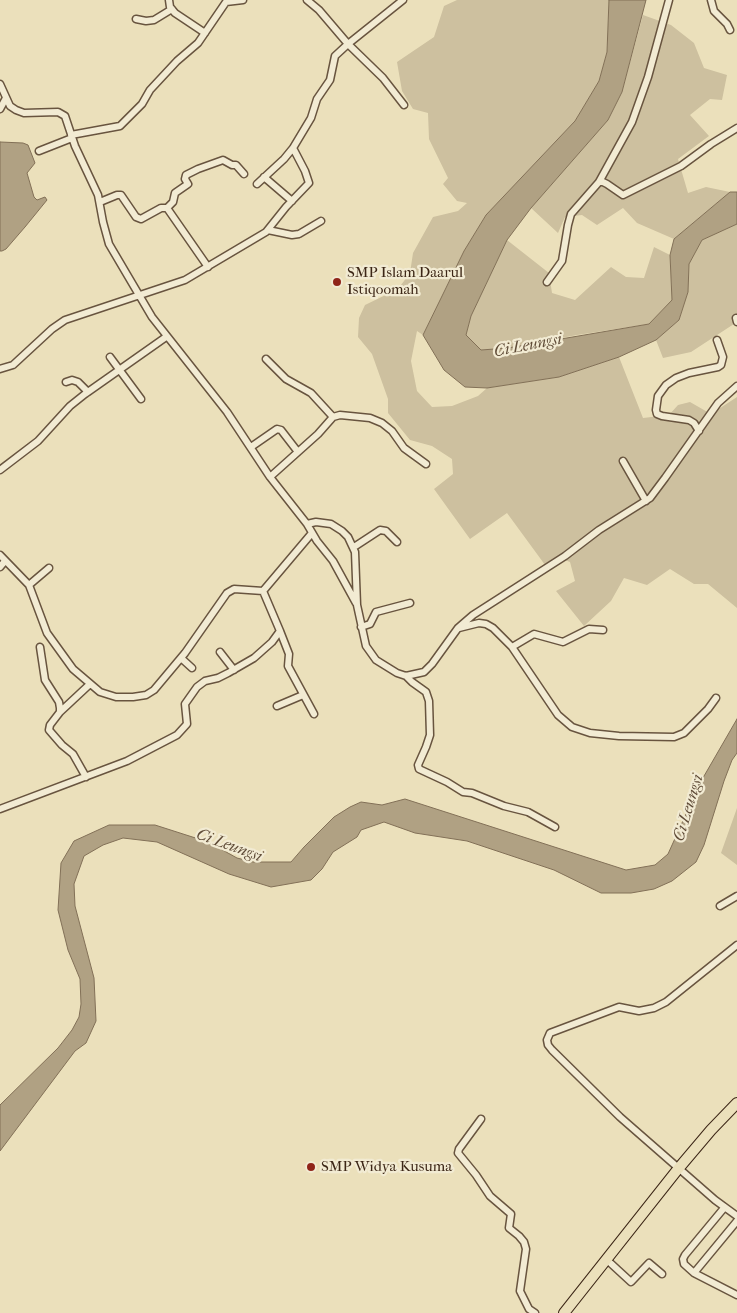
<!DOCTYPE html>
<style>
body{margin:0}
canvas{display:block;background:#ebe0bb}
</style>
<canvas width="737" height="1313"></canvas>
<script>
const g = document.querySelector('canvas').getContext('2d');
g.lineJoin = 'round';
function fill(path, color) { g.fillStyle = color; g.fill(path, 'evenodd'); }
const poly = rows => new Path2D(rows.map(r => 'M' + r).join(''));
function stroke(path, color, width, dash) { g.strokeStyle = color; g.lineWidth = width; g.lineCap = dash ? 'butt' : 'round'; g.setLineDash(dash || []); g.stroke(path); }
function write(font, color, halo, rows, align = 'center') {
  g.font = font + ' "IM FELL French Canon",serif'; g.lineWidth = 4.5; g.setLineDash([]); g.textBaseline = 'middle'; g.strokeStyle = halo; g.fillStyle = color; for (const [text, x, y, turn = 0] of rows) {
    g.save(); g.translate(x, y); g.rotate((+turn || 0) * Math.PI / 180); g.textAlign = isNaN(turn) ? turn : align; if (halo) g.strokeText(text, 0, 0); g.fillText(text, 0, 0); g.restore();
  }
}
fill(poly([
 [457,0,609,0,607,52,599,81,575,121,486,215,464,251,423,335,417,331,411,361,417,391,432,407,452,406,478,396,487,388,559,377,619,357,643,418,669,415,678,405,690,402,711,414,737,397,737,608,708,584,694,584,670,569,647,585,624,578,611,601,584,626,556,591,575,581,570,562,565,560,548,569,507,513,470,539,434,489,453,474,452,459,432,446,410,440,388,413,388,399,372,354,358,337,359,318,365,305,398,289,410,273,413,253,433,217,458,211,467,203,457,201,443,184,448,178,429,139,428,113,413,109,402,91,397,62,434,37,444,6],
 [643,15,671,25,694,43,704,68,727,75,722,100,710,99,690,115,709,136,678,159,688,193,706,187,730,192,674,239,637,223,623,208,597,225,582,215,565,217,558,233,531,208,608,120,622,92],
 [737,224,737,322,691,352,663,358,656,340,679,320,688,292,689,264,702,240],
 [507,240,549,273,552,293,575,300,611,267,626,277,644,278,654,247,670,255,672,300,649,324,577,335,508,348,481,350,466,335,471,316],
 [737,808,737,865,721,853]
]), '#cdc09f');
const water = poly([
 [609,0,646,0,622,92,608,120,531,208,507,240,471,316,466,335,481,350,508,348,649,324,672,300,670,255,674,239,730,192,737,192,737,224,702,240,689,264,688,292,679,320,656,340,619,357,559,377,487,388,465,387,444,370,423,335,464,251,486,215,575,121,599,81,607,52,609,0],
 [0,142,23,143,28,145,35,163,27,173,34,197,37,200,45,197,47,200,25,227,6,249,2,251,0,251,0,142],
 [737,719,737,753,732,760,724,781,704,845,696,862,672,881,654,889,631,893,601,893,554,870,467,841,415,833,384,822,361,830,357,837,333,852,322,869,311,880,271,887,229,874,157,842,123,838,103,845,84,856,74,884,75,906,94,978,96,1021,86,1043,75,1051,0,1151,0,1105,58,1048,72,1030,79,1017,81,1004,80,979,68,950,58,910,61,863,74,841,109,825,155,825,208,842,237,858,253,862,291,862,304,847,334,817,350,807,361,802,382,805,405,799,626,870,655,865,668,854,700,783,737,719]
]);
fill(water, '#b0a183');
stroke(water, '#827057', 1);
const minor = poly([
 [169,0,170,7,175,13,205,33],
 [307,0,319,10,348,44,383,78,404,105],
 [711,0,714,11,727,24,730,30],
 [136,19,146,21,154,20,172,9],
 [0,84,10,106,16,110,24,113,58,112,65,116,75,146,98,195,103,222,109,244,152,317,227,412,270,477,307,524,316,522,331,524,342,531,348,537,355,552,357,605,366,646,376,660,397,673,406,676,424,672,432,664,458,628,473,615,565,556,599,530,650,498,665,478,718,403,737,386],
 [0,109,6,98],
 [71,135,120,126,142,104,150,90,177,61,198,43,226,2,243,0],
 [39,151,72,138],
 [264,177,292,201],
 [599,182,603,182,607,184,623,195,681,166,711,144,737,128],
 [257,184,284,159,293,148],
 [100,202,117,195,121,195,136,217,141,219,161,208,167,208,208,267],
 [167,208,173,202,175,193,188,184,185,179,186,175,198,169,223,160,232,165,236,165,244,174],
 [268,230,292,235,299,234,321,221],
 [547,282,562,261,568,225,571,214,599,182,632,122,648,77,669,0],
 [736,318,737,322],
 [110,357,141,399],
 [266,359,286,379,311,393,333,417],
 [0,369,13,365,52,329,65,320,185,280,266,232,286,207,309,183,305,171,293,148,311,118,317,99,330,80,335,56,348,44,403,0],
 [66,382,72,380,78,382,88,392],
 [699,431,694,423,689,420,662,416,657,414,656,410,658,396,666,385,676,378,689,373,718,367,721,365,723,357,717,340],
 [251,447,277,429,281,430,298,452],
 [623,461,646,501],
 [0,470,38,441,70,406,85,394,166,337],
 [270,477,318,434,333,417,340,415,370,418,382,423,392,431,404,448,426,464],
 [307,524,317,541,333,561,356,603],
 [354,547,380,530,386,531,397,542],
 [0,555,29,585,47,633,73,669,100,692,116,697,133,697,146,695,154,690,185,653,227,593,234,589,263,591,312,533],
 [0,567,5,561],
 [29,585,49,568],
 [361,627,370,624,376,612,410,603],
 [459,628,479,623,486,624,493,628,512,647,534,634,563,642,589,629,603,630],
 [280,631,289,654,288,666,314,714],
 [40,647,45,680,59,702,60,708,60,712,50,725,49,730,62,745,73,754,86,777],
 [512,647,558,715,572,727,590,733,619,736,674,737,684,733,708,709,716,698],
 [220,652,234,670],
 [181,658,192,668],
 [406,676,412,682,426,692,429,701,430,735,426,747,418,765,419,769,447,782,463,792,472,793,504,806,528,812,555,827],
 [277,706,303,695],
 [60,712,90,684],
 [0,809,127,761,177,735,187,724,185,704,197,687,205,681,218,678,228,673,254,658,272,642,280,631,263,591],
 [720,906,737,896],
 [737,945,666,1002,654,1008,639,1011,619,1007,550,1033,547,1040,548,1045,552,1050,620,1117,715,1200,737,1216],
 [481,1119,459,1149,458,1153,476,1175,490,1196,511,1214,509,1228,519,1236,524,1242,526,1249,520,1291,529,1309,535,1313],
 [724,1208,685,1255,683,1259,684,1264,694,1273,737,1295],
 [606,1259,631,1282,649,1263,662,1274],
 [694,1273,737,1221]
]);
const primary = poly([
 [564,1313,678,1169,711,1130,737,1103]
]);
stroke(minor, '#68543f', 9);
stroke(primary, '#3c2616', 12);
stroke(minor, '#f2ebd3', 6);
stroke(primary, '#ebe0bb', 10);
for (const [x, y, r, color] of [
 [337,282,5,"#8f2418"],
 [311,1167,5,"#8f2418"]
]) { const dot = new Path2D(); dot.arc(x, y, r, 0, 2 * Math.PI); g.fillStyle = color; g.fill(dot); stroke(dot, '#f2ebd3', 2); }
write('15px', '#3c2616', '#f2ebd3', [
 ["SMP Islam Daarul",347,273],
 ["Istiqoomah",347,290],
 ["SMP Widya Kusuma",321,1167]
], 'left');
write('italic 16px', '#5f4b37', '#f2ebd3', [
 ["Ci Leungsi",528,346,-11],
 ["Ci Leungsi",689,808,-73],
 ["Ci Leungsi",229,846,20]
]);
</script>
